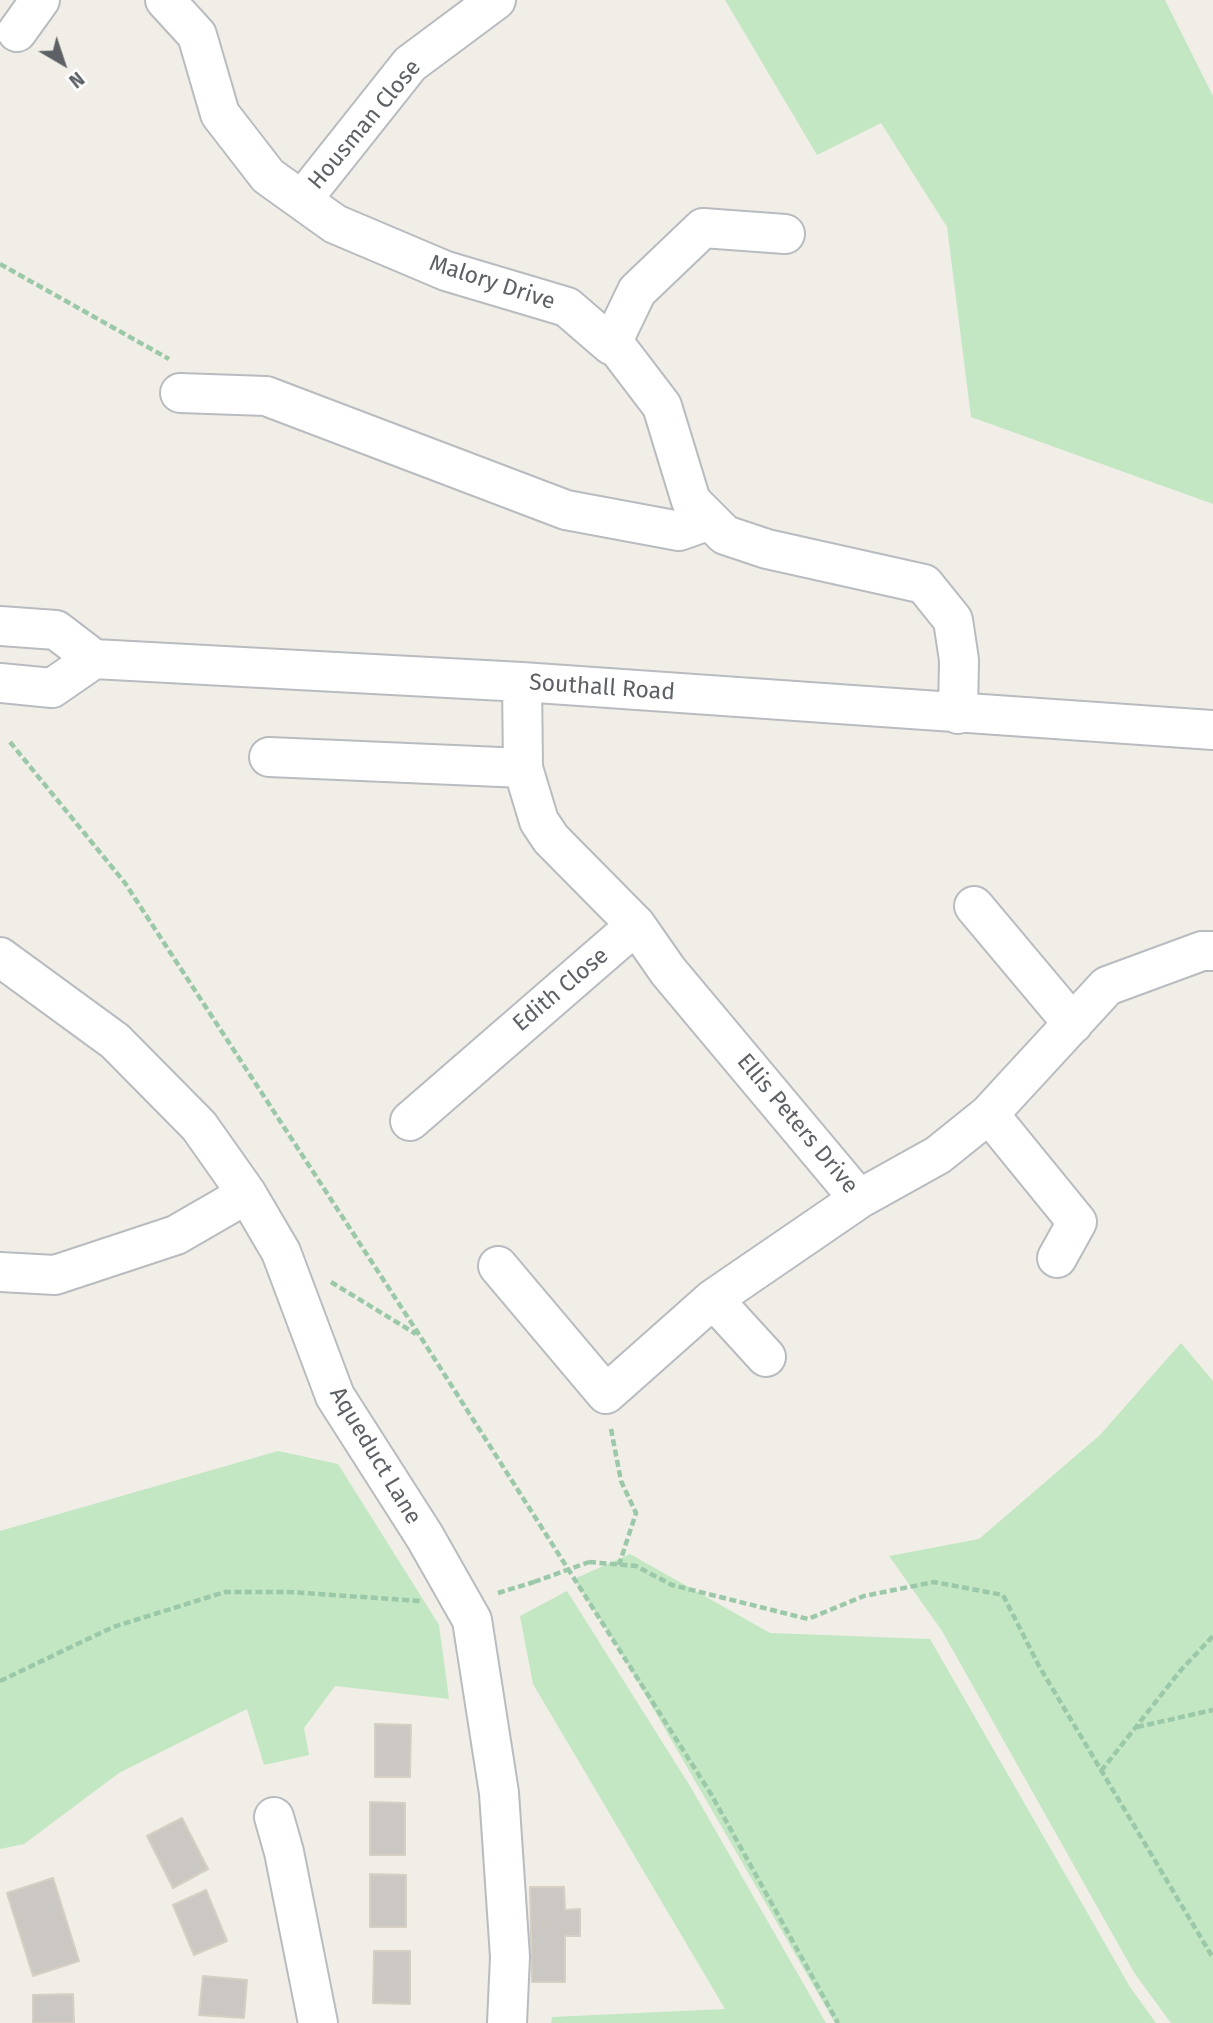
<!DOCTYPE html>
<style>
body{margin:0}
#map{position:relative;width:1213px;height:2023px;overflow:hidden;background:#f0eee6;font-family:"Fira Sans",sans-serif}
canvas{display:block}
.north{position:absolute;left:28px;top:28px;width:70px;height:70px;-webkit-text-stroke:5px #fff;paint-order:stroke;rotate:141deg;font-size:19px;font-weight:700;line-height:28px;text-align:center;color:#5d6166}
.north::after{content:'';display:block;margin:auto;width:24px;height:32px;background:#5d6166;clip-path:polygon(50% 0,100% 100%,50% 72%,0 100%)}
</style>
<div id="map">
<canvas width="1213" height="2023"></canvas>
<div class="north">N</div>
</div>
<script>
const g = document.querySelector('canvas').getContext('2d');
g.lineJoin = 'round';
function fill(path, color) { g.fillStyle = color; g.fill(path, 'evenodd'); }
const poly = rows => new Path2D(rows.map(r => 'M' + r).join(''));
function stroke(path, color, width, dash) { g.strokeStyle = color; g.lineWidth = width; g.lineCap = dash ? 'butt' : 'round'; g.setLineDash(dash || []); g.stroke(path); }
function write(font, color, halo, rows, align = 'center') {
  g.font = font + ' "Fira Sans",sans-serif'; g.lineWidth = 5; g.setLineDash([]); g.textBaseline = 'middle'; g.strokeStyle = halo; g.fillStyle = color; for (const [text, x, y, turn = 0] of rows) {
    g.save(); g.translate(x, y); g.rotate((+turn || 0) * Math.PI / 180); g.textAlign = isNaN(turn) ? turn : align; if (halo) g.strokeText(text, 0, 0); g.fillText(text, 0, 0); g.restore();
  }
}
fill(poly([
 [725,0,1165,0,1213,96,1213,504,971,417,947,227,881,123,817,155],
 [1181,1343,1213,1381,1213,2023,1171,2023,1135,1974,942,1631,889,1556,979,1539,1100,1435],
 [278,1451,338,1464,439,1625,449,1699,335,1686,304,1728,309,1755,264,1765,247,1709,119,1773,24,1844,0,1849,0,1531],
 [630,1554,770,1633,930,1639,1130,1987,1156,2023,835,2023,617,1646,574,1579],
 [567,1591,690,1786,826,2023,551,2023,552,2017,725,2009,533,1684,520,1616]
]), '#c2e7c2');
const building = poly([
 [375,1724,411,1725,410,1777,375,1777,375,1724],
 [370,1802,405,1803,405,1855,370,1855,370,1802],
 [182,1818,208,1869,173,1888,147,1836,182,1818],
 [370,1874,406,1875,406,1927,370,1927,370,1874],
 [53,1878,79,1961,33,1976,7,1893,53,1878],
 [530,1887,564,1887,565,1910,580,1909,580,1936,565,1936,565,1982,532,1982,530,1887],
 [206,1890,227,1941,194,1955,173,1905,206,1890],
 [374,1951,410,1951,410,2004,373,2003,374,1951],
 [203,1976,247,1980,244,2018,199,2015,203,1976],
 [73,1994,74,2023,33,2023,33,1995,73,1994]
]);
fill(building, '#cbc8c3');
stroke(building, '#d5cfc4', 2);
const minor = poly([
 [165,0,197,35,220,114,268,176,335,224,446,271,567,307,611,345,617,347,662,406,691,501,725,535,767,549,924,584,953,620,959,660,958,714],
 [17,32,40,0],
 [302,200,410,64,496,0],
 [611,345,637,291,703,228,785,234],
 [180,393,266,396,566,510,679,531,710,520],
 [0,626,56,630,94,659],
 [522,682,523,768,539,821,551,839,636,925,668,971,859,1199,938,1155,989,1114,1107,986,1202,951,1213,951],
 [0,683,52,688,94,659,522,682,1213,730],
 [269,757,523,768],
 [974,906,1073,1024],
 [0,957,115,1041,199,1126,247,1194,281,1252,335,1396,425,1537,472,1620,499,1793,510,1957,507,2023],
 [989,1114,1077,1222,1057,1258],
 [410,1121,636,925],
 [498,1266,606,1394,713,1299,859,1199],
 [0,1272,55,1275,176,1235,247,1194],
 [713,1299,766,1357],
 [274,1817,284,1852,318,2023]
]);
stroke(minor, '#b8bbbf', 42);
stroke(poly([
 [0,264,169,359],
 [10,742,125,883,420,1336,711,1794,838,2023],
 [331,1282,416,1334],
 [611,1429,621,1481,636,1513,619,1565],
 [589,1562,636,1566,672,1585,808,1619,864,1596,934,1582,1003,1595,1039,1666,1213,1958],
 [498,1593,534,1582],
 [0,1681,113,1627,225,1592,289,1592,421,1601],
 [1137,1727,1213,1710],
 [1101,1771,1181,1670,1213,1636]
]), '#9bc8a8', 4.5, [7, 3.5]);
stroke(minor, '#fff', 38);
stroke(poly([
 [534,1582,589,1562]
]), '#9bc8a8', 4.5, [7, 3.5]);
write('23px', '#5d6166', '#fff', [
 ["Housman Close",365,125,-50],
 ["Malory Drive",492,283,18],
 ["Southall Road",602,688,4],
 ["Edith Close",561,990,-40],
 ["Ellis Peters Drive",797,1124,50],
 ["Aqueduct Lane",375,1456,59]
]);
</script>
